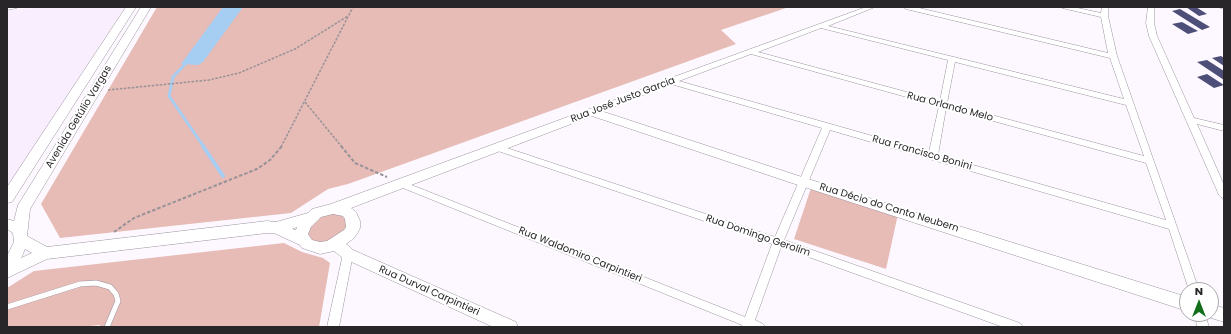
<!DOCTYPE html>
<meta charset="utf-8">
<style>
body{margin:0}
#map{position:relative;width:1231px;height:334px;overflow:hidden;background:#fdf8ff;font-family:Poppins,sans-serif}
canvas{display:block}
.frame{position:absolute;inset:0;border:8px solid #29262a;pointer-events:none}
.north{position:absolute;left:1179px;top:282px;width:40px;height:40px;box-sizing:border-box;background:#fff;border:1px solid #a9a8aa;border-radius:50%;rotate:0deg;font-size:11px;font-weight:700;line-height:16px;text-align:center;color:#29262a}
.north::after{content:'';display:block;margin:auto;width:14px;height:18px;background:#126e1b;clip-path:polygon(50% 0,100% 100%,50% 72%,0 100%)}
</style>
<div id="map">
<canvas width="1231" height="334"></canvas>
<div class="frame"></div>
<div class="north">N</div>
</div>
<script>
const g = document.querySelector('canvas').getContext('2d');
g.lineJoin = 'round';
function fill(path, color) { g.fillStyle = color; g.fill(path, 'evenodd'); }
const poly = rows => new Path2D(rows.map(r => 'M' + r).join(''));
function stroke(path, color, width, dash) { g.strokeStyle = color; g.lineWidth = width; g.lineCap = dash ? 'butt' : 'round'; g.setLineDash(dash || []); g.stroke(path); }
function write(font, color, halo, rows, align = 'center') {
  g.font = font + ' Poppins,sans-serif'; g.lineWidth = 4; g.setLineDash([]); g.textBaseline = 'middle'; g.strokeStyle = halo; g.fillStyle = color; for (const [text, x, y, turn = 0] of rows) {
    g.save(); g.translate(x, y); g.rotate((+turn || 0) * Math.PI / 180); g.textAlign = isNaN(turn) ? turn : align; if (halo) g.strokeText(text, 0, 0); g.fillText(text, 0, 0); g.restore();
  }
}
fill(poly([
 [42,7,125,7,7,189,7,11]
]), '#f9eefd');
fill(poly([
 [157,7,789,7,721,30,736,44,348,184,328,189,291,213,60,238,41,204],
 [811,188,898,214,886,269,794,239],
 [339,213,348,222,344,234,330,243,313,244,305,235,309,223,323,214],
 [284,243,302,252,323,258,330,263,319,327,100,327,100,325,80,327,7,327,7,288,34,271]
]), '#e7bbb6');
fill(poly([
 [223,7,243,7,203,62,198,65,181,64]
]), '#a6cdf2');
stroke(poly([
 [188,61,173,77,169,96,204,147]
]), '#a6cdf2', 3);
stroke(poly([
 [203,146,223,176]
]), '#a6cdf2', 4);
fill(poly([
 [1186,7,1196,7,1207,14,1199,16],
 [1180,9,1210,27,1202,30,1172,11],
 [1182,22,1198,31,1188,34,1172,24],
 [1221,56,1224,58,1224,66,1212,58],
 [1207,60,1224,71,1224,80,1197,62],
 [1207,74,1224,85,1214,88,1197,77]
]), '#4e4f78');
const lane = poly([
 [7,307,80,284,96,283,110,287,116,294,118,301,107,327]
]);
const street = poly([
 [7,7,18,7,17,8,7,10,7,7],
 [866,7,875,7,828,26,1124,99,1110,58,906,9,903,7,915,7,1108,53,1101,17,1062,8,1061,7,1073,7,1101,13,1102,7,1108,7,1108,16,1117,56,1199,290,1189,290,1169,229,830,130,784,240,1017,322,1021,324,1023,327,1003,327,781,247,755,320,763,324,765,327,741,327,742,325,398,186,396,184,398,182,404,182,745,317,772,244,495,150,494,148,498,145,501,146,775,237,822,128,671,84,595,114,589,114,588,112,589,110,668,79,866,7],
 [821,28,948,60,940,101,758,52,821,28],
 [751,54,939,106,929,152,679,81,751,54],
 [955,62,1126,105,1144,156,947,103,955,62],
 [946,108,1146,163,1166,220,938,155,946,108],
 [1148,7,1154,7,1154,23,1157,36,1194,118,1224,125,1224,131,1197,124,1224,185,1224,199,1221,197,1219,195,1149,36,1146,23,1148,7],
 [1219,7,1224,7,1224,9,1220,8,1219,7],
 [348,250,352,251,353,254,339,327,327,327,343,254,344,251,348,250],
 [1195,314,1205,314,1209,327,1197,327,1195,314]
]);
const secondary = poly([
 [126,7,136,7,12,202,7,203,7,187,126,7],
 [141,7,151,7,30,209,27,236,47,247,267,221,276,222,308,213,312,209,331,204,592,108,808,179,1187,297,1187,311,798,185,592,116,351,208,356,212,360,221,360,228,358,232,354,238,346,244,353,250,516,322,518,327,493,327,343,258,334,251,320,254,302,248,300,245,274,233,267,233,47,259,7,278,7,256,14,242,13,233,7,229,7,219,14,221,18,205,141,7],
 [333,214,343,216,345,219,346,227,344,230,327,241,320,242,312,240,308,234,311,227,321,217,333,214],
 [297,227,296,230,292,229,297,227],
 [25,249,32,253,21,258,23,254,25,249],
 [1211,304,1224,308,1224,322,1205,316,1205,314,1211,314,1211,304]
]);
stroke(lane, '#9b939e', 6);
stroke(street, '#9b939e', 1);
stroke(secondary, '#9b939e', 1);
stroke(poly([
 [108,90,209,80,239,73,295,49,348,16],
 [305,102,342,147],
 [281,147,353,7]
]), '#969297', 1.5, [2.5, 1.5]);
stroke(poly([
 [341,146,355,163,387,177],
 [114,232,134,218,257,169,270,160,282,146]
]), '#969297', 2, [3.5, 2]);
stroke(lane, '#fff', 5);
fill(street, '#fff');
fill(secondary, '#fff');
write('10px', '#29262a', '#fff', [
 ["Rua José Justo Garcia",623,100,-21],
 ["Rua Orlando Melo",950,107,15],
 ["Avenida Getúlio Vargas",79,117,-59],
 ["Rua Francisco Bonini",922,153,16],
 ["Rua Décio do Canto Neubern",889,208,17],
 ["Rua Domingo Gerolim",758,236,19],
 ["Rua Waldomiro Carpintieri",580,255,22],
 ["Rua Durval Carpintieri",429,291,24]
]);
</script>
